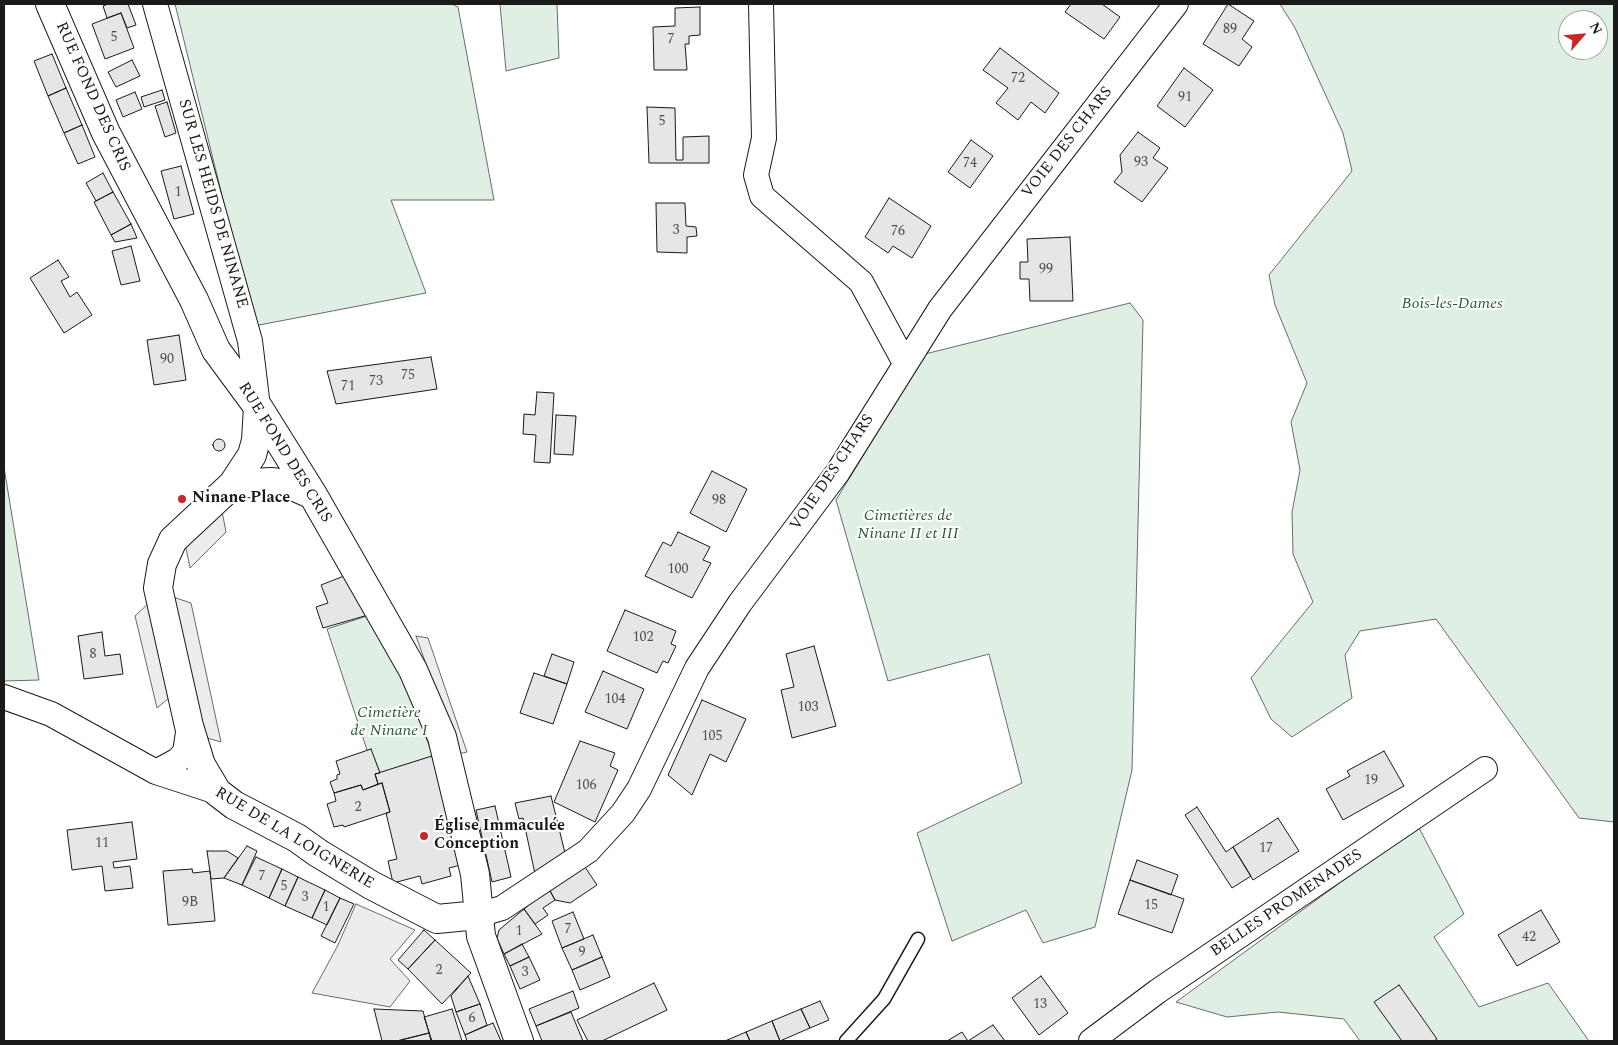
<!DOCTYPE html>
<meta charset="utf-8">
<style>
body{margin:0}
#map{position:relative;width:1618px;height:1045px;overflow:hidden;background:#fff;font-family:Spectral,serif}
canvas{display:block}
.frame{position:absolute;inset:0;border:5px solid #1a1a1a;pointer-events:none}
.north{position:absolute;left:1558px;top:10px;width:50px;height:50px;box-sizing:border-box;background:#fff;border:1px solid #a3a3a3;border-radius:50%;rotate:63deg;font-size:14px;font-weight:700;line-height:20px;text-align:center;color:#1a1a1a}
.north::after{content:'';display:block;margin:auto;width:18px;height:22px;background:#c62828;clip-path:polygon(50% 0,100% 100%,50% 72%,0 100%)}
</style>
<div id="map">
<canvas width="1618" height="1045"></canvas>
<div class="frame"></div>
<div class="north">N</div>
</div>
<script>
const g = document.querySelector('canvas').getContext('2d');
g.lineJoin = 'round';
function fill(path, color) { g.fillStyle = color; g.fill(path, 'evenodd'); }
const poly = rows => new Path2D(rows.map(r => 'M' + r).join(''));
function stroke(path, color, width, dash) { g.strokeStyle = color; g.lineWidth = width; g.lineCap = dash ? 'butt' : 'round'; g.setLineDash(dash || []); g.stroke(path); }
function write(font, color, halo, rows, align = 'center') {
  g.font = font + ' Spectral,serif'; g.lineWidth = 4; g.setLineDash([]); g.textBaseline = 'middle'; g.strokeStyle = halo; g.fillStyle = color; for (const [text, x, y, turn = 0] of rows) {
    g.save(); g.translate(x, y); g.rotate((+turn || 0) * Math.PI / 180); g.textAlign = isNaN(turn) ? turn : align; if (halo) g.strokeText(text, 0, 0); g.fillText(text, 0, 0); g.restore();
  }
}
const green = poly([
 [175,4,452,4,458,7,494,200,391,200,426,293,254,326,175,4],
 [500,4,557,4,559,58,506,71,500,4],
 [1280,4,1614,4,1614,822,1579,818,1436,619,1360,631,1345,655,1352,698,1292,737,1271,719,1251,678,1313,602,1293,554,1292,512,1300,470,1291,422,1307,383,1275,305,1269,275,1352,171,1343,133,1295,28,1280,4],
 [1568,20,1598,20,1598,50,1568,50,1568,20],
 [1130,303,1143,320,1132,770,1095,927,1043,943,1026,910,952,941,917,833,1022,783,989,654,888,681,836,500,925,354,1130,303],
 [4,467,39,680,4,681,4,467],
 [367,616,406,684,433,756,380,773,371,750,367,750,327,629,367,616],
 [1418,826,1464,914,1434,937,1479,1007,1548,983,1589,1041,1360,1041,1344,1019,1278,1012,1227,1017,1176,1002,1418,826]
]);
fill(green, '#e0efe3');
stroke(green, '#6a6a6a', 1);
const parking = poly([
 [221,506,226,532,190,568,185,543,221,506],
 [167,595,191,603,221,742,200,736,167,595],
 [152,600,174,694,157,708,135,616,152,600],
 [416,636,428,638,467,752,458,754,416,636],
 [356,904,415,930,390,959,410,981,390,1007,312,993,337,947,356,904]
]);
fill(parking, '#ededed');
stroke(parking, '#6a6a6a', 1);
const building = poly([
 [108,4,128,4,136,25,127,28,121,13,107,18,103,6,108,4],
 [1071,4,1102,4,1120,17,1104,39,1065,12,1071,4],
 [1228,4,1254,21,1242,39,1252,47,1239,66,1203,44,1228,4],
 [700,7,700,35,689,36,689,44,685,44,687,70,654,70,653,27,675,26,675,8,700,7],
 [121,13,134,48,105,59,92,24,121,13],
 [1000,48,1059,93,1045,113,1031,102,1018,120,996,103,1008,88,983,70,1000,48],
 [52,54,66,88,48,96,34,61,52,54],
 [132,60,140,76,116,87,108,72,132,60],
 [1184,68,1213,90,1185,127,1157,106,1184,68],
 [66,88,82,125,64,133,48,96,66,88],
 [162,90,165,100,144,107,141,97,162,90],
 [135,92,142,109,123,117,116,100,135,92],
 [167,102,176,133,165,137,155,106,167,102],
 [647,107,675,108,676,160,683,160,683,137,709,136,709,163,649,163,647,107],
 [82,125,95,157,78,164,64,133,82,125],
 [1138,132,1160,148,1153,158,1168,168,1142,202,1114,182,1122,172,1120,155,1138,132],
 [971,140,993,156,970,188,948,172,971,140],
 [181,166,194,214,174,219,161,171,181,166],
 [103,173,113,192,96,201,86,183,103,173],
 [113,192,131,224,111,235,94,202,113,192],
 [889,198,931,226,912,258,893,246,888,253,865,237,889,198],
 [656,203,685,203,686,226,696,227,697,236,687,237,687,253,657,252,656,203],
 [131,224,137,238,115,242,111,235,131,224],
 [1070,237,1073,301,1030,301,1029,279,1020,279,1020,262,1028,262,1027,239,1070,237],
 [131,246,140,281,121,285,112,251,131,246],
 [58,260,69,277,61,281,70,297,77,292,92,315,64,333,30,278,58,260],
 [179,335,186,380,154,385,147,340,179,335],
 [431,357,437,389,336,404,327,371,431,357],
 [537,392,554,393,550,463,534,462,536,435,523,434,524,414,535,415,537,392],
 [556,415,576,416,573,455,554,454,556,415],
 '213 445a6 6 0 1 1 12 0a6 6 0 1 1-12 0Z',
 [712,471,747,489,726,532,690,513,712,471],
 [678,532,710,547,703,560,711,563,692,598,645,576,663,542,671,546,678,532],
 [344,576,368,615,323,628,316,607,328,603,321,585,344,576],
 [625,610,676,631,671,644,676,646,668,663,663,661,657,673,607,651,625,610],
 [102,632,105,656,120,654,123,674,84,679,78,636,102,632],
 [814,646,836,726,792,738,781,690,794,687,786,654,814,646],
 [552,654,574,662,567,684,544,676,552,654],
 [603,671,644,689,627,729,585,712,603,671],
 [534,673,567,684,553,724,520,713,534,673],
 [702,700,746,719,726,762,710,754,692,795,668,775,702,700],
 [580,741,615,753,610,766,618,770,595,822,554,802,580,741],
 [371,749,380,773,375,774,378,784,363,790,361,785,334,793,330,782,337,779,337,775,340,774,336,761,371,749],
 [1384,751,1404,786,1343,820,1326,789,1350,776,1347,771,1384,751],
 [435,755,465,864,449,868,451,876,422,884,420,876,393,883,388,861,397,859,386,813,390,812,382,783,378,784,375,774,435,755],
 [382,783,390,812,344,827,343,825,334,827,327,804,336,801,334,793,361,785,363,790,382,783],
 [551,796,565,853,535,874,523,818,519,819,515,803,551,796],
 [495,806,511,877,492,882,476,810,495,806],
 [1197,807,1226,852,1233,847,1251,876,1232,888,1185,815,1197,807],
 [1278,818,1299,851,1253,880,1233,847,1278,818],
 [132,822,137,859,113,862,114,868,130,866,133,888,105,891,102,866,72,870,67,830,132,822],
 [247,846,257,851,242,885,224,878,247,846],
 [207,851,227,851,238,858,224,878,211,879,207,851],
 [256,857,282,869,269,898,242,885,256,857],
 [1137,860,1178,875,1171,895,1130,880,1137,860],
 [583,864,597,885,570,903,555,900,549,889,583,864],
 [192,869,193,873,210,871,215,921,168,925,163,871,192,869],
 [282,869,298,877,285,906,269,898,282,869],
 [298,877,325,890,312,918,285,906,298,877],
 [1130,880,1184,899,1172,933,1118,914,1130,880],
 [549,889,555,900,543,908,548,915,535,924,524,909,549,889],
 [325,890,340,898,327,925,312,918,325,890],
 [340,898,354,904,335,943,321,936,340,898],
 [524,909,542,934,504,954,497,938,499,930,524,909],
 [1541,910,1560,942,1517,966,1498,935,1541,910],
 [573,912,584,939,562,948,552,921,573,912],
 [424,930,435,940,408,969,398,960,424,930],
 [593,935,602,957,572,970,562,948,593,935],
 [435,940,471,973,442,1004,408,969,435,940],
 [522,944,529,957,510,966,504,954,522,944],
 [529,957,540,980,520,989,510,966,529,957],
 [602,957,610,977,580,990,572,970,602,957],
 [468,976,480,1004,456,1012,451,996,468,976],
 [1041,976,1068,1013,1039,1035,1012,998,1041,976],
 [654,983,667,1010,602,1041,588,1041,577,1020,654,983],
 [1399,985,1437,1039,1434,1041,1402,1041,1374,1002,1399,985],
 [573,991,579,1008,536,1026,529,1009,573,991],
 [820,1001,829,1020,810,1028,801,1009,820,1001],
 [480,1004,487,1025,465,1035,456,1012,480,1004],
 [374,1009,423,1011,429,1033,397,1041,382,1041,374,1009],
 [452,1009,462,1041,432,1041,424,1017,452,1009],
 [801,1009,810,1028,780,1041,772,1021,801,1009],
 [571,1012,583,1041,542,1041,536,1026,571,1012],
 [772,1021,780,1041,750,1041,746,1032,772,1021],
 [493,1023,501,1041,467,1041,465,1035,493,1023],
 [993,1025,1005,1041,947,1041,962,1032,968,1041,993,1025],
 [746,1032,750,1041,725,1041,746,1032],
 [429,1033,431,1041,397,1041,429,1033]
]);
fill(building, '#e6e6e6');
stroke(building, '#1a1a1a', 1);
const lane = poly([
 [846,1041,884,999,918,939]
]);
const street = poly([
 [155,4,250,341,258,407],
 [761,4,764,138,756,175,762,196,861,282,905,363],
 [4,697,51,714,156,772,217,792],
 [156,772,178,760,185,752,189,726],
 [478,915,502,908,588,851,623,813,639,789,697,668,740,603,838,472,940,309,1176,4],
 [1091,1041,1158,991,1485,769]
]);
const secondary = poly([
 [50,4,106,133,194,300,216,350,258,407,313,495,413,670,442,737,475,874,481,936,519,1041],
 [258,407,256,440,252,455,233,484,173,540,162,564,158,588,189,726,201,765,217,792,234,805,297,838,318,853,371,885,437,919,478,915],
 [233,484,271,482,288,484,313,495]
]);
stroke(lane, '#1a1a1a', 15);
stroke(street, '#1a1a1a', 26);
stroke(secondary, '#1a1a1a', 30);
stroke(lane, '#fff', 12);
stroke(street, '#fff', 24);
stroke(secondary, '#fff', 28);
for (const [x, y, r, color] of [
 [182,499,5,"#c62828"],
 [424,836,5,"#c62828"]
]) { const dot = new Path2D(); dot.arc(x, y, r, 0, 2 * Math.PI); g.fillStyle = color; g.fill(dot); stroke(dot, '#fff', 2); }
write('14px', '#4d4d4d', null, [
 ["89",1230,30],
 ["5",114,38],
 ["7",671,40],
 ["72",1018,79],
 ["91",1185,98],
 ["5",662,122],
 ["93",1141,163],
 ["74",970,164],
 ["1",178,193],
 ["3",676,231],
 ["76",898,232],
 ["99",1046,270],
 ["90",167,360],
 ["75",408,376],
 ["73",376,382],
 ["71",348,387],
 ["98",719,501],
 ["100",678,570],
 ["102",643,638],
 ["8",93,655],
 ["104",615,700],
 ["103",808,708],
 ["105",712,737],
 ["19",1371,781],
 ["106",586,786],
 ["2",358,808],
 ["11",102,844],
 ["17",1266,849],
 ["7",262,877],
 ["5",284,887],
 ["3",305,898],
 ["9B",190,903],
 ["15",1151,906],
 ["1",326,908],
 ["7",568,930],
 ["1",519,932],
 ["42",1529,938],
 ["9",582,953],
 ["2",439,971],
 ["3",525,973],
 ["13",1040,1005],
 ["6",472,1019]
]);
write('16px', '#1a1a1a', '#fff', [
 ["RUE FOND DES CRIS",92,97,66],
 ["VOIE DES CHARS",1068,143,-52],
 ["SUR LES HEIDS DE NINANE",212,204,74],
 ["RUE FOND DES CRIS",284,453,58],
 ["VOIE DES CHARS",833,473,-56],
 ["RUE DE LA LOIGNERIE",294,839,31],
 ["BELLES PROMENADES",1287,904,-34]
]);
write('italic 16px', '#2b5a34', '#fff', [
 ["Bois-les-Dames",1452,305],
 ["Cimetières de",908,517],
 ["Ninane II et III",908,535],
 ["Cimetière",389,714],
 ["de Ninane I",389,732]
]);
write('bold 16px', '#1a1a1a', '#fff', [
 ["Ninane Place",192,499],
 ["Église Immaculée",434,827],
 ["Conception",434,845]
], 'left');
</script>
